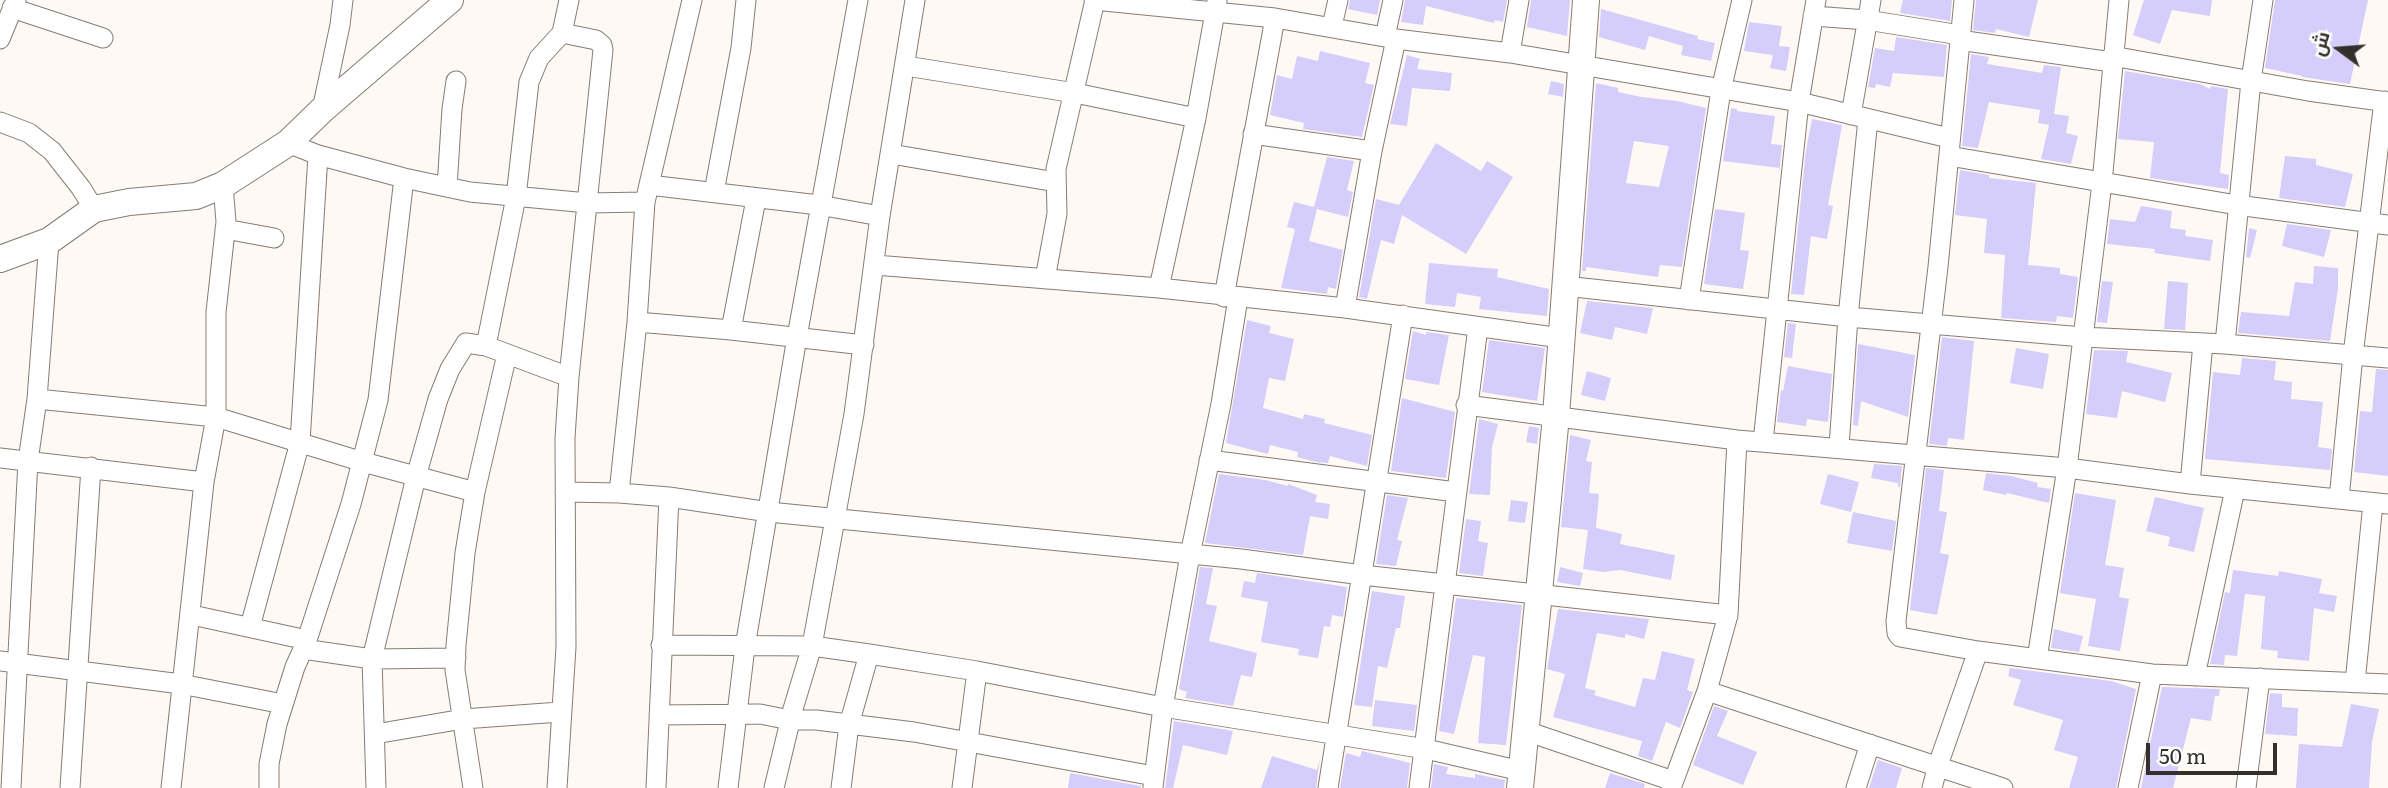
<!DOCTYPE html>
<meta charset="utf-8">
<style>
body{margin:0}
#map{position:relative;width:2388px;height:788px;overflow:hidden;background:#fef9f5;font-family:Literata,Cairo,serif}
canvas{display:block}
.north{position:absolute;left:2304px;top:14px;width:70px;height:70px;-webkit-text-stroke:5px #fff;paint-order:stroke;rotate:286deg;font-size:19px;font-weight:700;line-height:28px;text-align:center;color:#332f2b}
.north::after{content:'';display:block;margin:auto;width:24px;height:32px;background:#332f2b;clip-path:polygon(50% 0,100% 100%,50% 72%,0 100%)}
.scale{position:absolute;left:2146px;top:743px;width:131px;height:32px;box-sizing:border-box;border:4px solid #332f2b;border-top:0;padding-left:9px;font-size:21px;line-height:24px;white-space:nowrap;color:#332f2b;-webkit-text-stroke:5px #fff;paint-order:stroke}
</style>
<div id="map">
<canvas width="2388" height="788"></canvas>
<div class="north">ش</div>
<div class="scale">50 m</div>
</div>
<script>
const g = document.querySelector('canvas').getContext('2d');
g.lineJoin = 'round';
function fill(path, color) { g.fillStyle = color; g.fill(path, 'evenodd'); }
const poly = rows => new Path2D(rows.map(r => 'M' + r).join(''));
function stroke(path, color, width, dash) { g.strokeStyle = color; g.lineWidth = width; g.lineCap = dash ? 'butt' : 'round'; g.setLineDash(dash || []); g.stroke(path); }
fill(poly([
 [1350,0,1380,0,1377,15,1348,9],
 [1405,0,1507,0,1503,22,1495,20,1494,23,1426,6,1423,25,1401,22],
 [1531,0,1570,0,1567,36,1527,27],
 [1903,0,1952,0,1950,21,1900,13],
 [1976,0,2038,0,2029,37,1996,29,1995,33,1973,30],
 [2144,0,2212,0,2210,16,2172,10,2160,44,2133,35],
 [2275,0,2368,0,2350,84,2302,77,2302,76,2265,68],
 [1601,9,1698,36,1697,39,1715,43,1711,61,1681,55,1683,46,1649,36,1645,50,1599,37],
 [1749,22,1782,26,1779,46,1790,47,1786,71,1770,68,1773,55,1744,51],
 [1896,37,1947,45,1944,77,1893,73,1890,87,1876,84,1875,88,1868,87,1875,48,1894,51],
 [1320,51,1370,63,1365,83,1374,85,1362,137,1303,129,1304,123,1270,115,1277,75,1292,79,1297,56,1318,61],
 [1971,54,1989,57,1987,64,2042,73,2044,65,2061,67,2054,114,2069,116,2066,133,2078,136,2071,164,2041,159,2049,125,2038,123,2040,110,1989,102,1978,148,1962,146],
 [1407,55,1420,59,1417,69,1452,73,1450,91,1412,88,1407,126,1390,124],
 [2125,71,2200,84,2210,89,2211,86,2228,89,2220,173,2229,175,2228,189,2150,178,2154,142,2118,139],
 [1551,81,1564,84,1563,97,1548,94],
 [1596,83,1618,88,1618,92,1641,97,1677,101,1706,108,1682,267,1660,265,1658,277,1586,267,1586,271,1582,271],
 [1634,141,1669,146,1659,187,1626,183],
 [1731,108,1737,109,1737,111,1775,116,1771,144,1782,145,1779,174,1780,168,1723,161],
 [1812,119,1842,125,1828,205,1833,206,1827,239,1811,236,1804,295,1791,294,1806,150],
 [1436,143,1481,171,1487,161,1513,177,1466,254,1402,215,1394,244,1381,240,1367,299,1359,297,1376,199,1399,205],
 [2285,156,2316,159,2316,165,2353,174,2345,207,2279,198],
 [1327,157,1354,161,1347,190,1353,192,1348,217,1317,209,1309,241,1343,250,1336,289,1328,287,1327,294,1281,288,1295,229,1287,227,1294,202,1314,207],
 [1960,170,1989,175,1989,178,2036,183,2028,265,2060,268,2060,274,2078,277,2073,318,2057,316,2056,322,2001,318,2005,255,1984,253,1987,219,1955,215],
 [2141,206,2172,211,2170,228,2186,230,2185,236,2213,240,2210,261,2154,253,2155,249,2107,244,2111,211,2110,219,2135,222],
 [1715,209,1745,213,1740,250,1749,251,1743,289,1704,284],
 [2287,224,2331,230,2324,257,2282,246],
 [2249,228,2257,230,2250,258,2246,257],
 [1429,263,1498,269,1497,277,1549,289,1547,316,1479,309,1481,297,1457,293,1455,307,1425,304],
 [2314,266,2338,268,2338,288,2330,341,2238,333,2241,312,2289,316,2295,282,2313,284],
 [2102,281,2113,282,2107,323,2097,322],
 [2168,281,2188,283,2185,330,2164,329],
 [1587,301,1653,308,1647,334,1615,327,1612,340,1580,333],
 [1247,320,1271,326,1269,333,1294,339,1285,381,1269,378,1263,408,1303,419,1304,414,1325,419,1324,423,1372,435,1367,466,1330,456,1328,463,1316,462,1297,457,1298,452,1270,445,1268,454,1226,443],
 [1788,323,1796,324,1792,358,1784,357],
 [1413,331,1426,335,1426,332,1449,335,1439,385,1405,379],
 [1942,337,1974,341,1964,440,1948,438,1947,446,1929,444],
 [1489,340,1545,348,1537,401,1482,392],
 [1858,344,1915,355,1908,417,1861,401,1858,426,1853,425],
 [2016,348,2049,354,2043,389,2010,383],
 [2094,350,2128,351,2126,362,2172,373,2165,402,2122,391,2117,418,2086,414],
 [2242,358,2276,361,2274,380,2292,382,2291,399,2323,402,2318,447,2332,449,2330,470,2205,459,2213,372,2240,375],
 [1788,366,1832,374,1828,422,1807,419,1806,426,1777,422,1781,390,1783,391],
 [2376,369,2388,370,2388,476,2354,472,2360,411,2372,412],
 [1587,371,1611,378,1605,401,1581,395],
 [1402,398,1455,412,1446,478,1391,471],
 [1479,419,1498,424,1492,447,1490,495,1469,494],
 [1529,426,1539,428,1537,444,1526,442],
 [1570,435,1591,440,1586,461,1592,462,1589,493,1599,494,1596,528,1622,534,1620,544,1675,555,1671,580,1620,570,1603,572,1583,569,1588,530,1561,527],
 [1874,464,1902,466,1900,487,1898,487,1898,483,1871,478],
 [1926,468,1944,470,1939,511,1947,512,1940,553,1949,555,1937,615,1910,610],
 [1986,473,2011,476,2038,483,2037,487,2051,489,2049,503,2007,493,2006,495,1983,490],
 [1219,474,1265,480,1288,486,1288,484,1317,495,1315,502,1330,504,1328,519,1310,516,1303,555,1205,543],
 [1828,474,1859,482,1851,512,1820,504],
 [2075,493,2116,500,2105,565,2124,568,2119,597,2129,599,2120,651,2088,646,2096,599,2060,593],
 [1387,495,1408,498,1397,540,1402,541,1396,566,1376,564],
 [2155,497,2204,508,2194,552,2168,546,2170,537,2146,531],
 [1511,500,1528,502,1525,523,1508,521],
 [1853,512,1896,521,1892,551,1847,543],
 [1466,519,1481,521,1478,541,1488,543,1483,576,1459,573],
 [1200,567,1213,568,1206,604,1217,606,1209,641,1257,653,1252,677,1241,675,1233,706,1185,698,1187,692,1179,689],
 [1560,567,1583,573,1580,586,1557,582],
 [2233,570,2278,576,2279,571,2322,579,2319,593,2337,596,2334,612,2314,608,2309,661,2277,658,2278,651,2261,649,2265,596,2245,594,2237,656,2225,655,2224,665,2210,664,2225,592,2230,593],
 [1257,573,1347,587,1343,617,1332,615,1330,627,1324,626,1318,658,1298,655,1299,649,1261,642,1268,602,1241,597,1244,581,1255,583],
 [1372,591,1405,596,1400,628,1396,628,1387,668,1378,666,1372,707,1354,705],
 [1456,598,1522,605,1506,745,1478,743,1485,657,1473,655,1454,734,1439,731],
 [1558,609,1649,619,1644,639,1625,634,1625,638,1597,633,1585,688,1596,691,1594,695,1635,707,1643,678,1655,680,1662,651,1695,659,1687,690,1693,692,1680,728,1666,722,1652,761,1638,756,1642,741,1553,717,1565,674,1547,669],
 [2054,629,2083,636,2079,652,2051,648],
 [2010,668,2111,681,2136,689,2116,788,2069,788,2078,757,2054,750,2063,720,2013,705,2021,680,2008,676],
 [2162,687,2220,689,2219,696,2215,696,2211,721,2191,718,2173,788,2141,788],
 [2270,693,2282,694,2282,707,2298,708,2297,736,2265,734],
 [1375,700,1417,705,1414,731,1372,726],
 [2351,704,2379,709,2372,742,2369,788,2296,788,2299,744,2342,747],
 [1714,706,1728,711,1717,736,1757,752,1743,785,1693,765],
 [1174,721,1233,731,1227,755,1183,745,1173,788,1165,788],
 [1362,751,1410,763,1407,788,1340,788,1346,753,1360,757],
 [1272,756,1317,770,1320,759,1316,788,1261,788],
 [1878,760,1902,768,1896,788,1869,788],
 [1434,764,1448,767,1446,774,1475,778,1475,774,1505,780,1504,788,1431,788],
 [1070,773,1141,786,1141,788,1068,788],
 [1610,773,1645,784,1644,788,1605,788]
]), '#d5cdfa');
const street = poly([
 [569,0,562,33,539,58,529,82,516,197,486,346,569,377],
 [1094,0,1275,18,1396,39,1510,53,1799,102,1949,138],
 [1964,0,1938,267,1896,621,1897,633,1900,637,1978,651,2152,674,2388,684],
 [12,8,103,38],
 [1813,16,1867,20,1960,35],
 [1332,26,1338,0],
 [1385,37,1393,0],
 [0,39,16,0],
 [1959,40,2112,62],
 [1510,53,1519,0],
 [2112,56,2308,91,2388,102],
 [906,66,1075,93,1196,118],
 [322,110,340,25,343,0],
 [1851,115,1871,0],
 [0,122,29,133,52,151,81,188,94,209],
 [1253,134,1372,151],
 [288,143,318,155,404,178,470,192,588,203,645,202],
 [891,154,1056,182],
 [1949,156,2237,205,2388,225],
 [649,185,819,205,880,216,854,414,812,646,793,709,774,788],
 [447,187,452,109,456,81],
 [714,192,741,48,746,0],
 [880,216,915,0],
 [225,229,274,238],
 [875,265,1159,288,1345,308,1561,338],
 [1045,279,1057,214,1056,169,1095,0],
 [1565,286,1848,317,2083,337,2225,344,2388,358],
 [1159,288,1196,118,1217,1],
 [1224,297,1275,18],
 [1689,300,1721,90,1742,0],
 [1345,308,1372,151,1396,39],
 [637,322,731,330,864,345],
 [731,330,756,199],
 [2225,344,2251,81,2263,0],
 [37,399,216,417,363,462,475,492],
 [1466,405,1737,440,2067,468,2190,484,2388,504],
 [1763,442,1799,102,1816,0],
 [1839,447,1848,317,1868,119],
 [0,458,204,482],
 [1209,460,1456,492],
 [2190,484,2203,343],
 [565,492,619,493,669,497,769,512,1241,559,1362,575,1728,615],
 [619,493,637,322,645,202,692,0],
 [2339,499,2353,355,2384,101],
 [192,615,307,640],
 [250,627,300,442,318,155],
 [661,645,812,646,869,654,977,671,1163,707,1426,749,1521,771],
 [303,649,372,659,456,658],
 [2037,659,2067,468,2102,183,2119,0],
 [0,661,181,684,283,704],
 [2195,676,2235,489],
 [2355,683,2373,503],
 [1707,691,2003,788],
 [659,715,760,714,790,720,816,720,914,732,1154,776],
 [1526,731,1673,781],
 [375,734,463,719,560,712],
 [1153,787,1163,707,1190,555,1221,404,1238,298],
 [11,788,28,461,37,399,49,241],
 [70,788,91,467],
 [171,788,204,482,216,417,216,312,226,222,223,185],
 [269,788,269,764,277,724,295,667,307,640,351,504,378,400,404,178],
 [376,788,372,659,416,477,438,399,450,369,466,343,486,346],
 [473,788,455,670,456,645,465,553,475,492,507,354],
 [557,788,566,647,565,438,569,377,603,50,602,45,596,40,562,33],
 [656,788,669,497],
 [728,788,745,647,797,337,858,0],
 [841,788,849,725,869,654],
 [962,788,977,671],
 [1328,788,1403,315],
 [1419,788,1478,327],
 [1671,788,1707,691,1728,615,1737,440],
 [1856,788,1870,744],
 [1932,788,1938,765,1978,651],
 [2128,788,2152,674],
 [2246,788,2260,678]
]);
const secondary = poly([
 [0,259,49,241,94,209,129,202,196,196,223,185,288,143,322,110,450,0],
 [1520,788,1556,416,1586,0]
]);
stroke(street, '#867d73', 21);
stroke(secondary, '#867d73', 28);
stroke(street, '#fff', 19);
stroke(secondary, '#fff', 26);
</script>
